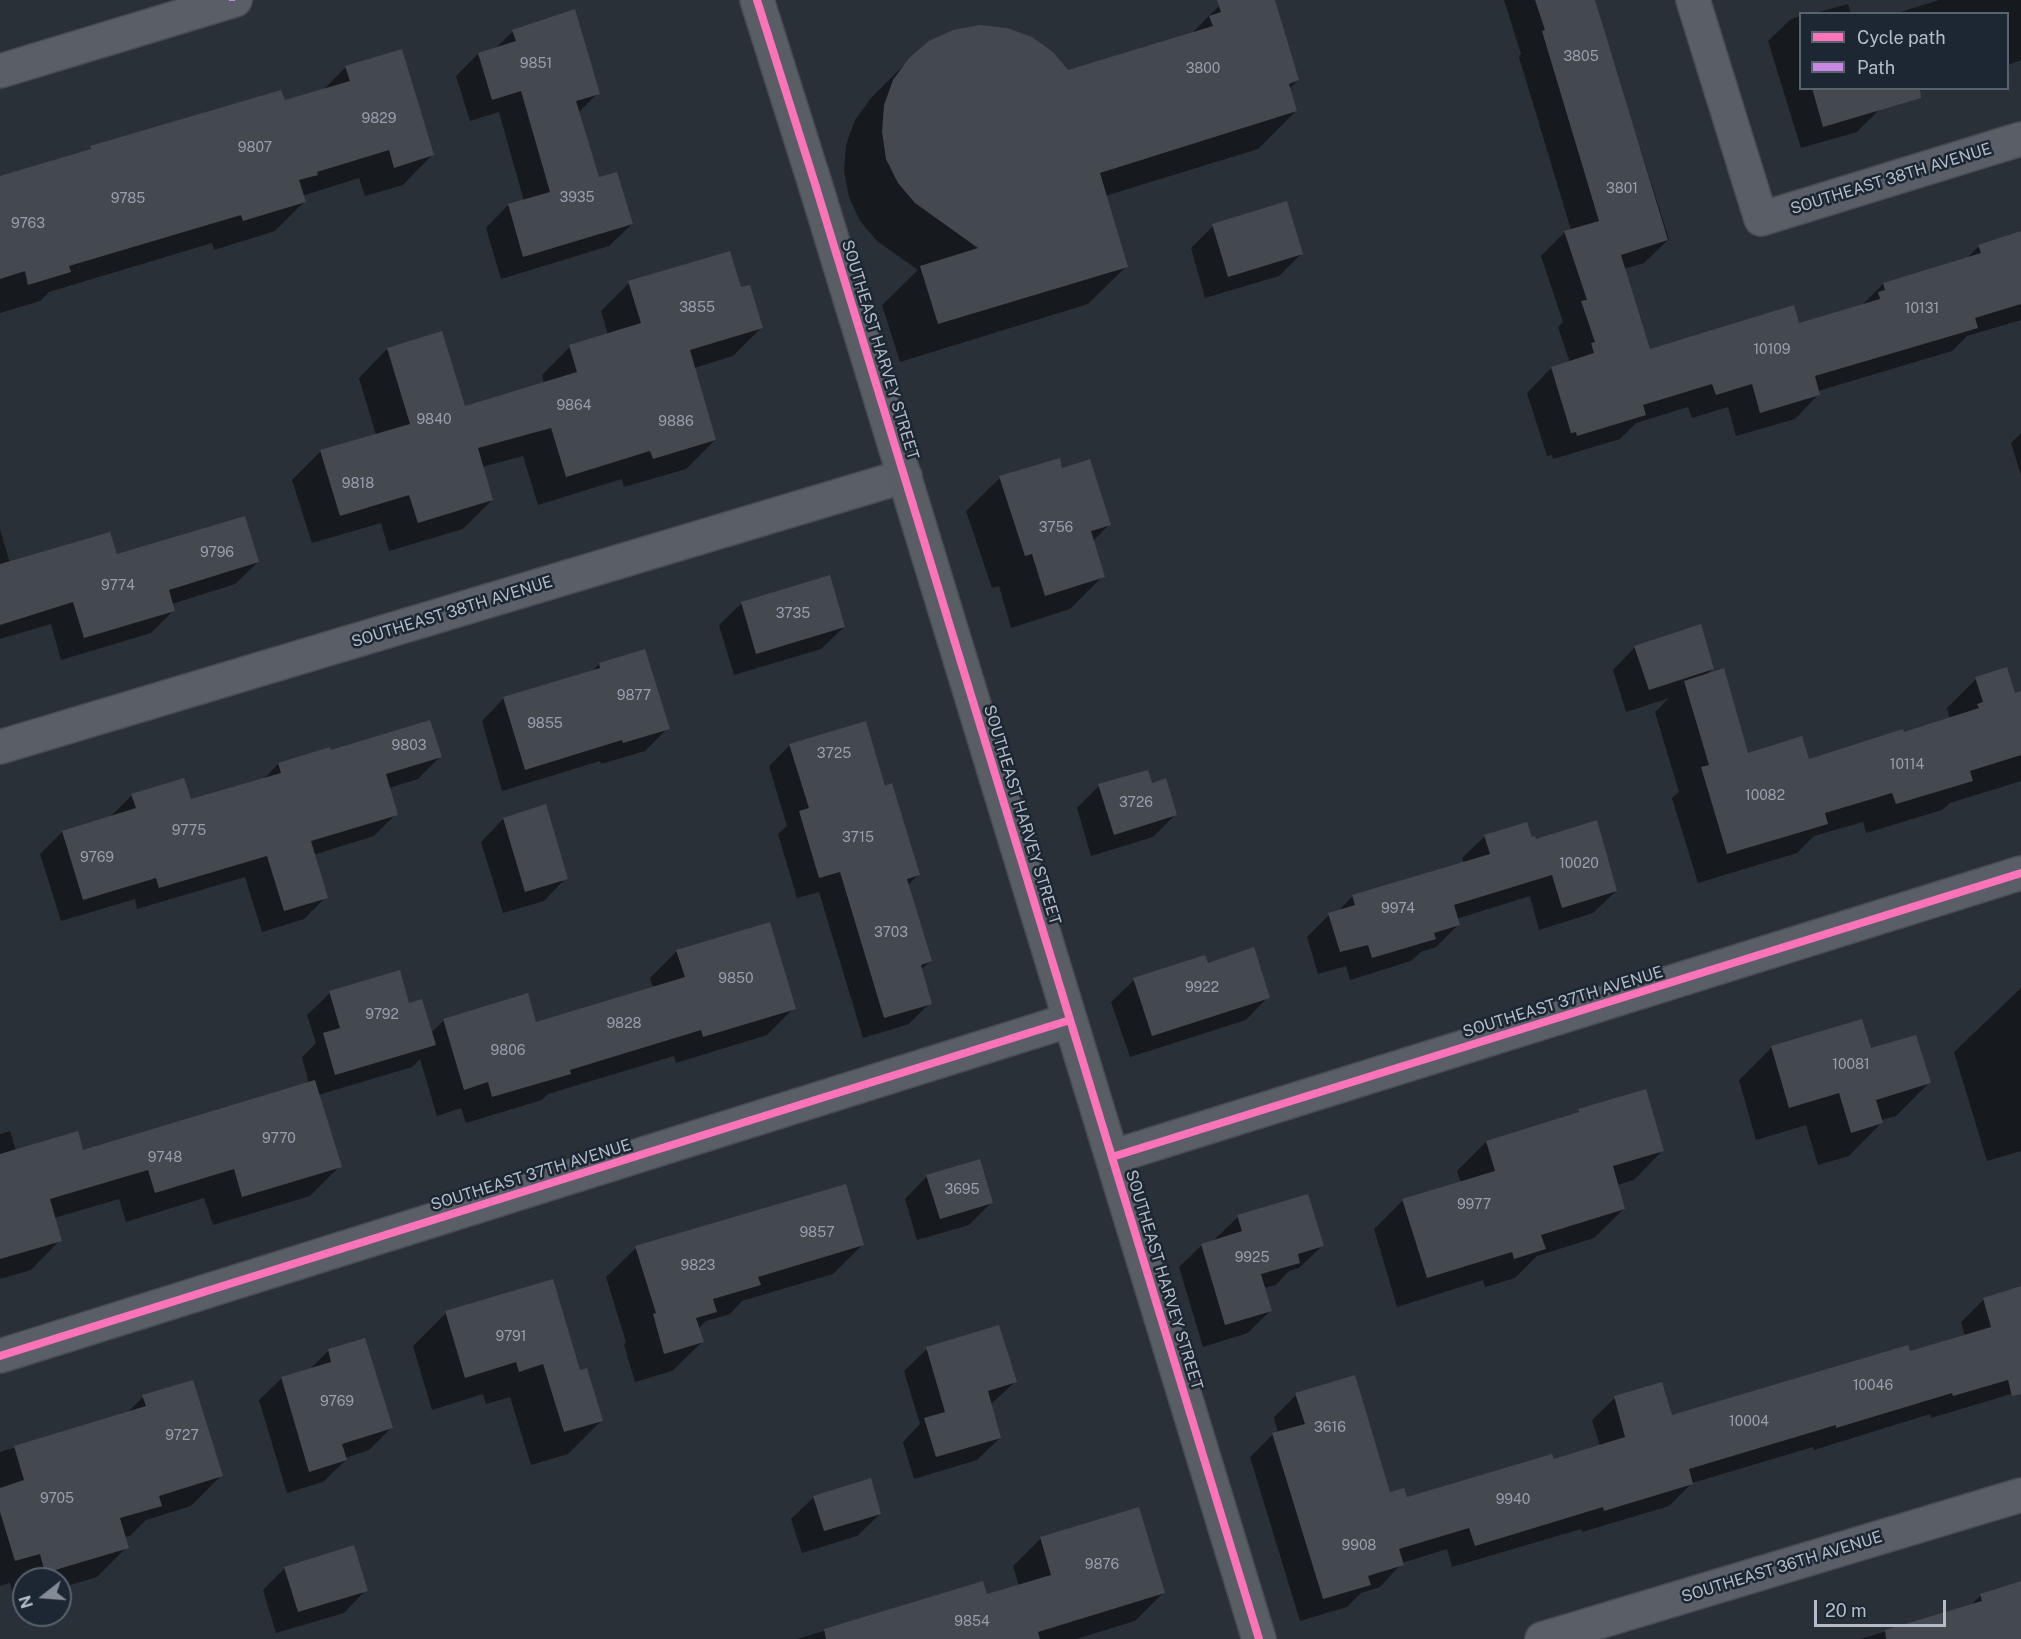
<!DOCTYPE html>
<style>
body{margin:0}
#map{position:relative;width:2021px;height:1639px;overflow:hidden;background:#2a3038;font-family:"Public Sans",sans-serif}
canvas{display:block}
.legend{position:absolute;left:1799px;top:12px;width:210px;height:78px;box-sizing:border-box;background:#1d2633;border:2px solid #59626f;margin:0;padding:8px 10px;list-style:none;font-size:18px;color:#b4bcc9}
.legend li{display:flex;align-items:center;gap:12px;height:30px}
.legend b{width:30px;border:2px solid #59626f}
.north{position:absolute;left:12px;top:1567px;width:60px;height:60px;box-sizing:border-box;background:#1d2633;border:2px solid #59626f;border-radius:50%;rotate:253deg;font-size:16px;font-weight:700;line-height:24px;text-align:center;color:#b4bcc9}
.north::after{content:'';display:block;margin:auto;width:21px;height:27px;background:#848b96;clip-path:polygon(50% 0,100% 100%,50% 72%,0 100%)}
.scale{position:absolute;left:1814px;top:1600px;width:132px;height:27px;box-sizing:border-box;border:3px solid #b4bcc9;border-top:0;padding-left:8px;font-size:18px;line-height:21px;white-space:nowrap;color:#b4bcc9;-webkit-text-stroke:4px #1d2633;paint-order:stroke}
</style>
<div id="map">
<canvas width="2021" height="1639"></canvas>
<ul class="legend">
<li><b style="height:8px;background:#fb73b8"></b>Cycle path</li>
<li><b style="height:8px;background:#c787e3"></b>Path</li>
</ul>
<div class="north">N</div>
<div class="scale">20 m</div>
</div>
<script>
const g = document.querySelector('canvas').getContext('2d');
g.lineJoin = 'round';
function fill(path, color) { g.fillStyle = color; g.fill(path, 'evenodd'); }
const poly = rows => new Path2D(rows.map(r => 'M' + r).join(''));
function stroke(path, color, width, dash) { g.strokeStyle = color; g.lineWidth = width; g.lineCap = dash ? 'butt' : 'round'; g.setLineDash(dash || []); g.stroke(path); }
function write(font, color, halo, rows, align = 'center') {
  g.font = font + ' "Public Sans",sans-serif'; g.lineWidth = 5; g.setLineDash([]); g.textBaseline = 'middle'; g.strokeStyle = halo; g.fillStyle = color; for (const [text, x, y, turn = 0] of rows) {
    g.save(); g.translate(x, y); g.rotate((+turn || 0) * Math.PI / 180); g.textAlign = isNaN(turn) ? turn : align; if (halo) g.strokeText(text, 0, 0); g.fillText(text, 0, 0); g.restore();
  }
}
fill(poly([
 [1239,0,1273,0,1298,80,1289,89,1296,111,1258,149,1105,196,1127,266,1088,304,900,362,882,305,918,270,877,241,860,221,849,197,844,171,846,145,855,120,871,98,910,59,1068,72,1191,34,1219,6],
 [1504,0,1593,0,1669,239,1644,263,1624,269,1649,350,1798,325,1862,305,1883,284,1966,259,1979,246,2021,233,2021,320,1967,336,1952,351,1818,391,1819,394,1795,419,1736,436,1728,407,1692,418,1688,407,1636,423,1620,439,1553,459,1552,455,1547,456,1527,393,1551,368,1570,363,1558,327,1563,322,1541,256,1565,232,1571,230,1519,57,1521,54],
 [1939,0,2021,0,2021,60,2008,65,2008,14,1894,14],
 [1848,4,1851,14,1812,14],
 [1800,16,1800,88,1928,88,1878,104,1880,109,1857,132,1801,148,1768,41,1791,19],
 [513,31,598,93,578,113,598,178,632,224,609,246,501,279,486,228,508,205,524,201,499,112,470,121,456,76,478,54,495,49],
 [346,67,432,155,403,185,365,196,359,178,302,196,304,202,275,231,214,250,212,243,49,292,40,301,0,313,0,178,86,152,91,148,284,102,322,91],
 [1213,226,1301,254,1279,276,1205,298,1191,248],
 [629,283,740,289,761,328,733,356,694,368,715,440,686,469,624,487,622,479,538,505,523,456,482,467,492,500,463,529,389,551,381,523,312,543,292,480,321,451,376,435,359,378,387,349,464,408,544,383,542,375,570,347,608,335,601,311],
 [2021,433,2021,475,2011,443],
 [1061,469,1110,524,1093,541,1103,576,1070,609,1011,628,999,586,992,588,966,511,1000,478],
 [0,529,10,563,116,556,258,562,235,584,172,604,174,610,151,633,61,660,51,624,0,639],
 [742,603,844,627,821,649,734,675,719,625],
 [1635,647,1712,669,1706,676,1747,755,1808,761,1950,719,1947,708,1976,679,2014,695,2021,693,2021,781,1950,803,1942,810,1866,833,1863,822,1814,836,1797,853,1698,883,1672,798,1679,792,1655,712,1669,698,1626,712,1613,670],
 [599,664,668,728,645,751,601,764,600,761,502,791,482,721,504,698,591,673],
 [790,745,884,787,918,875,907,886,930,961,921,970,930,1003,909,1024,863,1038,819,892,797,898,778,834,787,826,769,766],
 [329,749,330,752,440,757,418,779,389,788,396,814,374,836,313,855,326,897,304,919,262,932,245,877,137,909,135,899,61,921,40,854,62,832,110,817,132,795,190,801,263,780,278,764],
 [1151,785,1175,815,1153,837,1091,856,1077,808,1099,786],
 [545,806,566,878,544,901,503,913,481,842,503,819],
 [1485,836,1531,839,1616,891,1593,913,1539,930,1530,896,1456,919,1458,925,1436,947,1421,952,1411,961,1350,980,1346,966,1318,974,1307,937,1329,915,1337,912,1353,896,1464,863,1462,858],
 [677,951,794,1008,767,1035,676,1063,674,1056,548,1094,542,1100,466,1123,461,1108,437,1116,420,1059,412,1067,318,1095,340,1166,310,1196,213,1225,204,1198,126,1222,119,1199,54,1218,60,1240,31,1270,0,1279,0,1134,10,1131,16,1151,82,1152,309,1084,302,1057,316,1043,307,1015,330,993,408,1004,431,1033,444,1020,535,1024,653,988,650,978],
 [1207,965,1268,997,1246,1020,1130,1057,1111,1002,1134,980],
 [2021,988,2021,1151,1987,1161,1954,1052],
 [1772,1047,1870,1050,1929,1083,1896,1116,1881,1120,1882,1122,1849,1156,1818,1165,1806,1125,1756,1140,1739,1080],
 [1579,1111,1663,1150,1634,1180,1617,1185,1624,1209,1594,1238,1537,1256,1515,1278,1485,1287,1483,1280,1397,1307,1374,1229,1403,1200,1461,1183,1457,1171,1486,1142,1574,1115],
 [927,1176,992,1202,969,1225,917,1240,905,1199],
 [1238,1217,1322,1246,1299,1268,1289,1271,1276,1285,1264,1288,1270,1311,1248,1333,1203,1347,1179,1267,1202,1245,1216,1241,1215,1239],
 [862,1245,833,1274,742,1301,730,1314,706,1321,698,1329,702,1342,672,1371,635,1382,624,1345,626,1342,606,1277,636,1248],
 [2016,1290,2021,1306,2021,1391,1931,1418,1930,1414,1814,1450,1813,1447,1692,1483,1669,1506,1582,1532,1581,1529,1452,1567,1447,1549,1402,1563,1380,1587,1361,1593,1347,1607,1300,1621,1250,1457,1273,1434,1278,1433,1274,1417,1296,1395,1389,1494,1406,1499,1553,1461,1600,1446,1592,1420,1615,1398,1671,1417,1965,1336,1961,1322,1983,1300],
 [446,1313,579,1372,601,1421,568,1454,531,1465,510,1397,486,1404,483,1394,432,1410,413,1346],
 [927,1349,1015,1382,990,1405,1000,1438,977,1460,914,1479,903,1442,920,1424,904,1371],
 [329,1350,391,1428,369,1450,345,1458,346,1460,323,1482,287,1493,259,1400,282,1378,309,1370],
 [143,1397,221,1476,191,1506,146,1520,130,1536,124,1537,127,1547,97,1577,60,1588,60,1579,24,1579,24,1599,15,1602,10,1583,0,1586,0,1452,127,1413],
 [814,1497,880,1514,857,1536,802,1553,791,1519],
 [1041,1538,1163,1593,1135,1621,1076,1639,797,1639,982,1583,986,1596,1019,1586,1013,1566],
 [285,1568,366,1590,344,1613,276,1633,263,1590],
 [2021,1583,2021,1639,1860,1639,1970,1606,1981,1595]
]), '#0007');
fill(poly([
 [1217,0,1275,0,1299,80,1289,84,1297,111,1100,173,1128,267,938,324,920,266,978,248,915,203,898,183,886,159,882,132,884,105,893,80,909,58,929,41,953,30,980,25,1007,28,1032,37,1053,52,1068,70,1213,26,1209,16,1221,12],
 [1535,0,1595,0,1668,240,1621,255,1650,349,1794,305,1799,323,1880,299,1878,292,1885,290,1883,283,1981,253,1978,245,2021,231,2021,304,1975,318,1978,328,1815,376,1820,395,1760,413,1752,384,1716,395,1712,384,1643,405,1646,415,1577,436,1576,432,1571,433,1551,367,1594,353,1591,343,1595,342,1581,301,1587,300,1564,231,1599,221,1542,31,1545,30],
 [575,9,600,94,576,101,599,177,617,172,633,224,523,257,508,204,550,192,521,91,492,100,478,53,516,41,512,30],
 [402,49,434,155,394,168,389,150,317,172,318,175,299,180,306,202,243,221,241,215,69,266,71,272,28,285,25,271,0,279,0,176,91,149,90,146,281,90,285,100,350,81,345,66],
 [1812,88,1920,88,1921,98,1823,127],
 [1287,201,1303,254,1228,277,1212,224],
 [730,251,741,287,750,285,763,328,690,350,716,440,653,459,650,451,566,477,551,428,478,448,493,500,418,523,409,495,340,516,320,450,410,424,387,348,442,331,465,406,577,372,569,345,641,323,628,281],
 [1060,458,1062,468,1090,459,1111,525,1091,531,1105,577,1045,596,1032,554,1025,556,999,476],
 [245,516,259,562,169,590,175,611,84,638,73,602,0,625,0,564,110,532,117,554],
 [830,575,845,627,756,654,741,602],
 [1701,624,1714,669,1649,690,1634,646],
 [645,649,670,729,623,743,622,740,525,770,503,697,600,668,599,663],
 [2007,667,2015,693,2021,691,2021,755,1970,771,1973,781,1896,804,1892,793,1825,813,1828,824,1727,854,1701,767,1709,765,1684,681,1724,668,1748,753,1802,736,1809,759,1903,729,1904,732,1979,708,1977,704,1983,702,1975,677],
 [430,720,442,757,386,774,398,815,311,841,328,898,284,911,267,856,159,888,156,878,83,900,62,831,136,808,131,794,184,778,191,799,281,773,278,763,330,747,331,750],
 [866,721,885,786,892,783,920,875,907,879,932,961,921,965,932,1004,884,1018,840,872,819,878,799,811,809,808,789,744],
 [1148,770,1152,783,1166,778,1177,815,1114,835,1098,784],
 [546,804,568,879,525,892,503,818],
 [1597,820,1617,891,1562,908,1552,875,1454,905,1460,925,1434,933,1436,939,1372,958,1368,945,1340,952,1328,913,1355,905,1352,895,1490,854,1484,835,1527,822,1532,837,1535,836,1536,839],
 [770,922,796,1009,703,1037,701,1030,570,1070,571,1074,492,1097,488,1082,464,1090,443,1019,528,993,536,1022,685,977,676,950],
 [1254,947,1270,998,1152,1036,1133,978,1205,955,1208,963],
 [400,970,409,1003,422,999,436,1045,335,1075,323,1033,340,1028,329,991],
 [1862,1019,1871,1048,1916,1035,1931,1083,1876,1100,1883,1123,1851,1133,1839,1093,1789,1108,1771,1046],
 [315,1080,342,1167,242,1197,234,1169,155,1193,148,1170,50,1199,62,1241,0,1259,0,1154,78,1131,83,1150],
 [1646,1089,1664,1151,1613,1166,1625,1209,1541,1235,1546,1249,1514,1259,1512,1252,1427,1278,1402,1199,1495,1171,1486,1141,1579,1112,1578,1109],
 [980,1159,993,1203,940,1219,926,1175],
 [846,1184,864,1245,758,1277,761,1285,713,1299,717,1312,696,1318,704,1342,664,1354,653,1314,656,1313,635,1246],
 [1308,1194,1324,1246,1298,1254,1300,1263,1261,1274,1272,1311,1225,1325,1201,1244,1242,1231,1237,1215],
 [553,1279,580,1370,587,1368,603,1421,564,1432,543,1364,519,1372,516,1362,465,1378,445,1311],
 [2021,1286,2021,1394,2012,1396,2008,1380,1953,1396,1952,1393,1836,1428,1836,1425,1689,1469,1693,1484,1604,1511,1603,1507,1475,1546,1469,1528,1399,1549,1404,1565,1368,1576,1371,1585,1323,1599,1272,1433,1305,1424,1295,1393,1355,1375,1390,1492,1404,1488,1407,1497,1552,1454,1554,1459,1625,1437,1614,1396,1662,1382,1672,1415,1908,1345,1910,1351,1991,1327,1983,1298],
 [999,1325,1017,1382,988,1391,1001,1438,936,1457,924,1418,945,1412,926,1347],
 [365,1338,393,1428,342,1444,347,1460,309,1472,281,1377,331,1362,328,1349],
 [193,1380,223,1476,159,1496,162,1506,120,1518,129,1548,45,1573,40,1554,15,1561,0,1512,0,1488,24,1480,14,1446,146,1406,142,1395],
 [871,1478,881,1514,824,1531,813,1496],
 [1139,1507,1165,1593,1038,1632,1040,1639,826,1639,824,1629,983,1581,987,1594,1051,1575,1040,1537],
 [354,1545,368,1591,298,1612,284,1567],
 [2021,1581,2021,1639,1886,1639,1885,1630,1982,1601,1980,1594]
]), '#444950');
const street = poly([
 [1693,0,1761,219,2021,139],
 [0,71,235,0],
 [0,747,905,476],
 [1112,1157,2021,873],
 [0,1356,1070,1020],
 [1542,1639,2021,1495]
]);
const secondary = poly([
 [757,0,816,187,1259,1639]
]);
stroke(street, '#484c53', 36);
stroke(secondary, '#484c53', 36);
stroke(street, '#5a5e66', 33);
stroke(secondary, '#595d64', 33);
stroke(poly([
 [232,0,232,1]
]), '#c787e3', 6, [12, 6]);
stroke(poly([
 [757,0,816,187,1259,1639],
 [1112,1157,2021,873],
 [0,1356,1070,1020]
]), '#fb73b8', 8);
write('14px', '#989fab', null, [
 ["3805",1581,57],
 ["9851",536,64],
 ["3800",1203,69],
 ["9829",379,119],
 ["9807",255,148],
 ["3801",1622,189],
 ["3935",577,198],
 ["9785",128,199],
 ["9763",28,224],
 ["3855",697,308],
 ["10131",1922,309],
 ["10109",1772,350],
 ["9864",574,406],
 ["9840",434,420],
 ["9886",676,422],
 ["9818",358,484],
 ["3756",1056,528],
 ["9796",217,553],
 ["9774",118,586],
 ["3735",793,614],
 ["9877",634,696],
 ["9855",545,724],
 ["9803",409,746],
 ["3725",834,754],
 ["10114",1907,765],
 ["10082",1765,796],
 ["3726",1136,803],
 ["9775",189,831],
 ["3715",858,838],
 ["9769",97,858],
 ["10020",1579,864],
 ["9974",1398,909],
 ["3703",891,933],
 ["9850",736,979],
 ["9922",1202,988],
 ["9792",382,1015],
 ["9828",624,1024],
 ["9806",508,1051],
 ["10081",1851,1065],
 ["9770",279,1139],
 ["9748",165,1158],
 ["3695",962,1190],
 ["9977",1474,1205],
 ["9857",817,1233],
 ["9925",1252,1258],
 ["9823",698,1266],
 ["9791",511,1337],
 ["10046",1873,1386],
 ["9769",337,1402],
 ["10004",1749,1422],
 ["3616",1330,1428],
 ["9727",182,1436],
 ["9705",57,1499],
 ["9940",1513,1500],
 ["9908",1359,1546],
 ["9876",1102,1565],
 ["9854",972,1622]
]);
write('16px', '#b4bcc9', '#1d2633', [
 ["SOUTHEAST 38TH AVENUE",1891,179,-17],
 ["SOUTHEAST HARVEY STREET",880,350,73],
 ["SOUTHEAST 38TH AVENUE",452,612,-17],
 ["SOUTHEAST HARVEY STREET",1022,815,73],
 ["SOUTHEAST 37TH AVENUE",1563,1002,-17],
 ["SOUTHEAST 37TH AVENUE",531,1175,-17],
 ["SOUTHEAST HARVEY STREET",1164,1280,73],
 ["SOUTHEAST 36TH AVENUE",1782,1567,-17]
]);
</script>
